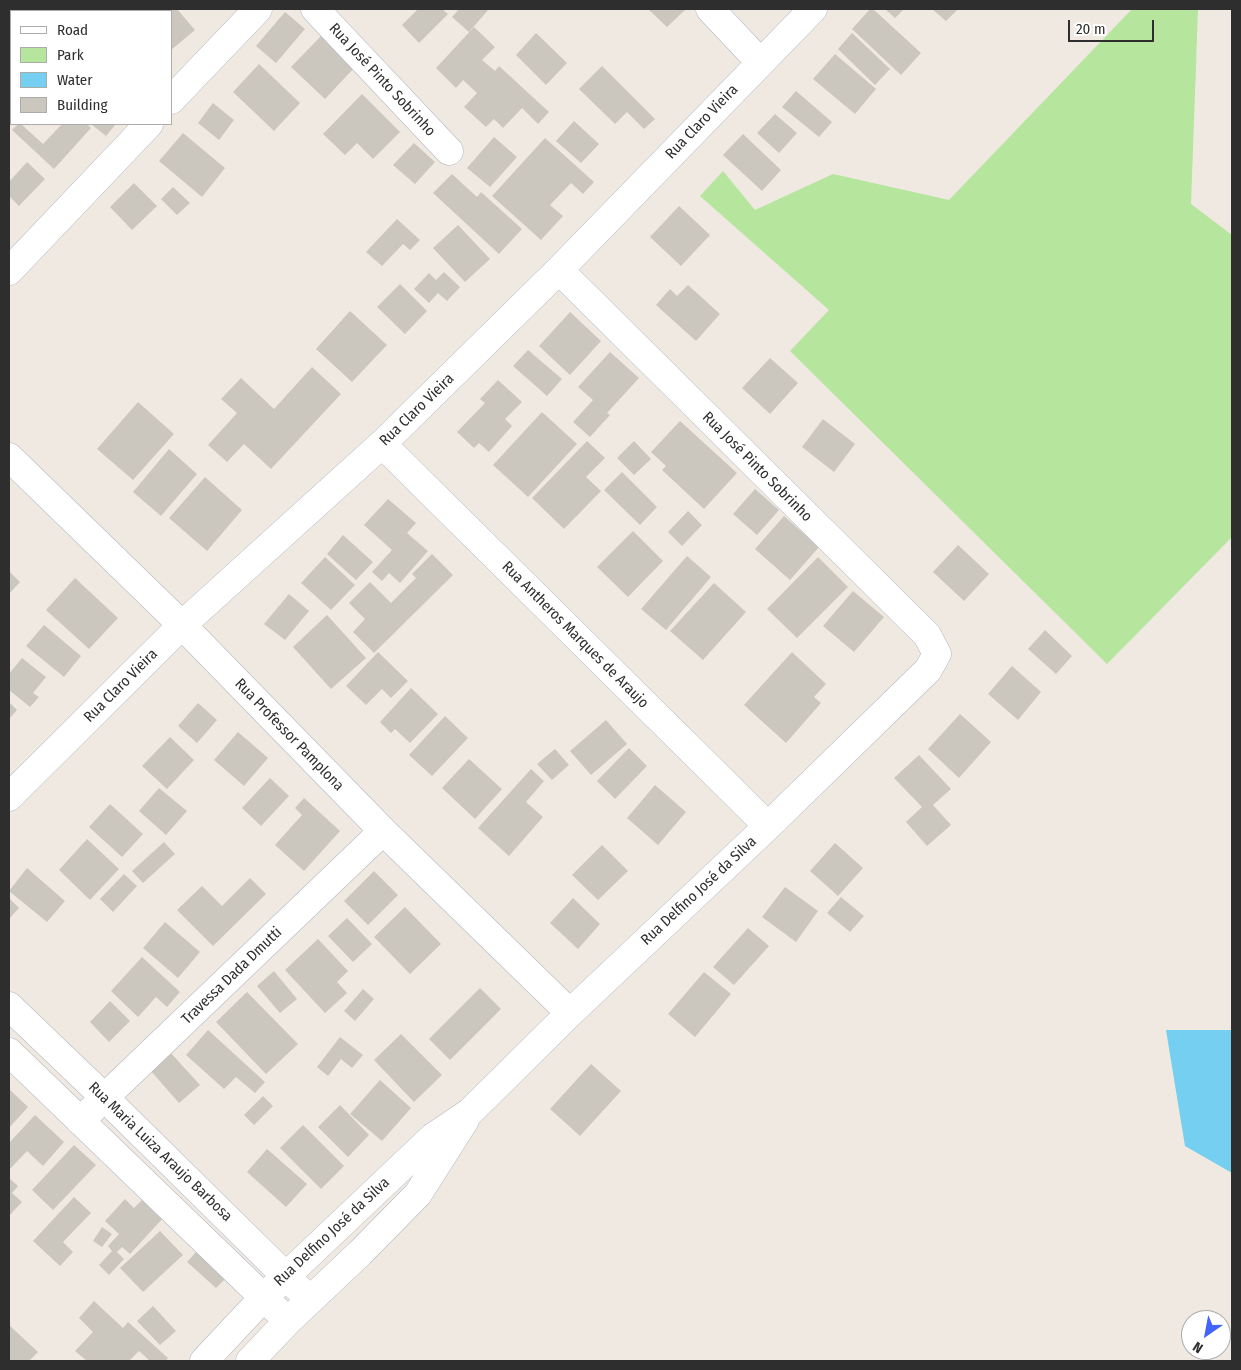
<!DOCTYPE html>
<meta charset="utf-8">
<style>
body{margin:0}
#map{position:relative;width:1241px;height:1370px;overflow:hidden;background:#efe9e1;font-family:"Fira Sans Condensed",sans-serif}
canvas{display:block}
.frame{position:absolute;inset:0;border:10px solid #2e2e2e;pointer-events:none}
.legend{position:absolute;left:10px;top:10px;width:162px;height:115px;box-sizing:border-box;background:#fff;border:1px solid #ababab;margin:0;padding:6px 9px;list-style:none;font-size:15px;color:#2e2e2e}
.legend li{display:flex;align-items:center;gap:10px;height:25px}
.legend b{width:25px;border:1px solid #ababab}
.north{position:absolute;left:1181px;top:1310px;width:50px;height:50px;box-sizing:border-box;background:#fff;border:1px solid #ababab;border-radius:50%;rotate:213deg;font-size:14px;font-weight:700;line-height:20px;text-align:center;color:#2e2e2e}
.north::after{content:'';display:block;margin:auto;width:18px;height:22px;background:#4264fb;clip-path:polygon(50% 0,100% 100%,50% 72%,0 100%)}
.scale{position:absolute;left:1068px;top:20px;width:86px;height:22px;box-sizing:border-box;border:2px solid #2e2e2e;border-top:0;padding-left:6px;font-size:15px;line-height:18px;white-space:nowrap;color:#2e2e2e;-webkit-text-stroke:4px #fff;paint-order:stroke}
</style>
<div id="map">
<canvas width="1241" height="1370"></canvas>
<div class="frame"></div>
<ul class="legend">
<li><b style="height:6px;background:#fff"></b>Road</li>
<li><b style="height:14px;background:#b6e59e"></b>Park</li>
<li><b style="height:14px;background:#75cff0"></b>Water</li>
<li><b style="height:14px;background:#cbc7bf"></b>Building</li>
</ul>
<div class="north">N</div>
<div class="scale">20 m</div>
</div>
<script>
const g = document.querySelector('canvas').getContext('2d');
g.lineJoin = 'round';
function fill(path, color) { g.fillStyle = color; g.fill(path, 'evenodd'); }
const poly = rows => new Path2D(rows.map(r => 'M' + r).join(''));
function stroke(path, color, width, dash) { g.strokeStyle = color; g.lineWidth = width; g.lineCap = dash ? 'butt' : 'round'; g.setLineDash(dash || []); g.stroke(path); }
function write(font, color, halo, rows, align = 'center') {
  g.font = font + ' "Fira Sans Condensed",sans-serif'; g.lineWidth = 5; g.setLineDash([]); g.textBaseline = 'middle'; g.strokeStyle = halo; g.fillStyle = color; for (const [text, x, y, turn = 0] of rows) {
    g.save(); g.translate(x, y); g.rotate((+turn || 0) * Math.PI / 180); g.textAlign = isNaN(turn) ? turn : align; if (halo) g.strokeText(text, 0, 0); g.fillText(text, 0, 0); g.restore();
  }
}
fill(poly([
 [1132,9,1198,9,1191,204,1232,235,1232,537,1107,664,790,351,829,310,700,196,723,171,755,210,833,174,949,200]
]), '#b6e59e');
fill(poly([
 [1166,1030,1232,1030,1232,1173,1185,1146]
]), '#75cff0');
fill(poly([
 [33,9,63,9,66,11,31,11],
 [168,9,177,9,195,30,171,50,171,11,165,11],
 [418,9,442,9,448,14,419,43,402,25],
 [459,9,489,9,469,32,452,17],
 [648,9,686,9,667,27],
 [870,9,873,9,921,53,901,75,852,29],
 [885,9,904,9,895,18],
 [932,9,958,9,946,21],
 [285,12,305,29,276,63,256,46],
 [474,27,495,47,482,60,495,71,499,66,549,112,538,124,522,108,503,128,494,119,486,127,464,107,477,93,463,80,456,88,436,68],
 [536,33,567,63,546,85,516,55],
 [852,33,890,69,875,85,838,49],
 [321,36,355,67,325,99,291,67],
 [835,54,876,89,855,114,813,79],
 [259,64,300,103,274,131,233,92],
 [602,66,655,119,644,129,627,112,615,124,579,89],
 [9,83,11,85,11,117,9,120],
 [796,91,832,122,819,137,782,107],
 [362,94,400,132,373,159,357,143,345,155,323,134],
 [213,103,234,120,219,140,198,123],
 [775,114,797,133,779,153,757,133],
 [574,121,599,144,581,163,556,141],
 [18,124,21,124,43,144,62,124,87,124,91,128,54,169,12,130],
 [91,124,116,124,106,136],
 [183,133,225,168,202,197,159,161],
 [743,134,781,170,762,191,723,155],
 [494,137,517,157,490,187,467,168],
 [545,138,594,182,583,194,571,183,550,205,563,216,541,240,492,196],
 [414,143,435,162,415,184,393,165],
 [27,162,45,179,19,206,9,196,9,182],
 [452,174,477,197,481,192,522,229,499,254,433,193],
 [134,183,157,206,132,230,110,207],
 [173,187,190,203,177,215,161,199],
 [679,206,710,235,681,266,650,237],
 [397,219,420,240,410,250,403,244,382,266,366,252],
 [458,225,490,259,465,282,433,248],
 [444,272,460,287,447,301,438,293,429,303,414,289,429,273,436,280],
 [400,284,427,311,405,334,377,307],
 [688,285,720,314,696,341,656,305,670,289,677,296],
 [350,311,387,345,352,382,316,349],
 [570,312,601,341,570,375,539,346],
 [528,350,562,379,547,396,513,366],
 [610,352,639,378,607,413,610,415,590,437,573,422,593,400,578,387],
 [770,358,798,383,770,414,742,388],
 [312,367,341,394,271,469,244,444,227,462,208,445,237,413,221,399,241,378,274,409],
 [498,380,522,402,505,419,512,426,489,452,479,443,474,448,457,432,485,403,480,399],
 [138,402,174,434,133,480,97,449],
 [542,412,577,444,528,497,493,465],
 [823,419,855,444,834,472,802,447],
 [680,421,737,473,704,509,662,470,666,466,651,452],
 [587,441,605,458,586,477,601,491,564,529,532,498],
 [634,441,651,459,634,475,617,458],
 [169,449,197,474,161,516,133,492],
 [622,472,657,507,640,525,604,490],
 [205,477,242,510,207,551,169,518],
 [755,489,779,510,757,535,733,514],
 [388,499,416,523,407,533,428,551,400,583,389,573,382,581,372,572,392,550,364,525],
 [688,511,702,525,682,546,668,532],
 [784,516,819,547,790,580,755,549],
 [633,531,663,561,628,597,597,567],
 [343,535,373,562,356,580,327,554],
 [958,545,989,574,964,601,933,572],
 [432,554,453,575,374,653,353,632,365,619,349,603,370,582,391,603,416,578,412,574],
 [687,556,711,577,666,630,641,609],
 [325,557,355,585,331,610,301,583],
 [818,557,848,587,797,638,767,609],
 [9,571,20,582,9,594],
 [75,578,118,618,89,649,46,610],
 [714,583,746,612,703,660,670,631],
 [853,591,884,617,854,652,823,626],
 [289,594,309,611,285,640,264,624],
 [327,615,366,658,331,689,293,647],
 [44,625,81,656,64,677,26,646],
 [1045,630,1072,656,1056,674,1028,649],
 [378,652,408,681,391,698,382,689,366,705,346,686],
 [792,652,826,684,814,697,821,703,786,743,744,705],
 [22,658,46,677,33,693,39,697,30,707,9,690,9,674],
 [1012,666,1041,692,1018,720,988,694],
 [411,688,438,714,410,743,395,729,391,733,380,722],
 [9,702,17,710,9,719],
 [198,703,217,720,197,743,178,726],
 [960,714,991,742,959,778,928,749],
 [445,716,468,738,432,776,409,755],
 [606,720,627,744,591,775,570,751],
 [238,732,268,758,244,786,214,760],
 [170,737,194,760,167,789,142,766],
 [629,748,647,766,615,799,597,781],
 [555,749,569,765,552,780,537,764],
 [919,755,951,789,933,805,951,825,927,846,906,822,922,807,894,778],
 [469,759,502,789,475,819,442,788],
 [531,769,544,781,526,802,543,817,509,856,478,828],
 [270,778,289,796,261,826,242,808],
 [655,785,686,812,658,845,627,818],
 [159,788,187,811,166,835,139,811],
 [304,798,340,831,304,871,275,845,302,815,295,808],
 [110,804,143,834,122,857,89,827],
 [87,839,119,869,90,900,59,870],
 [164,842,175,854,143,883,132,871],
 [835,843,863,868,838,896,810,871],
 [602,845,628,871,598,900,572,875],
 [27,868,65,901,47,922,9,891],
 [374,871,398,895,368,925,344,901],
 [124,874,137,886,113,912,100,899],
 [250,878,266,894,213,946,177,910,202,886,222,906],
 [785,887,818,911,796,942,762,917],
 [841,897,864,916,850,932,827,913],
 [9,898,19,908,9,919],
 [573,898,600,924,578,949,550,923],
 [405,907,441,944,410,974,374,937],
 [347,918,372,944,353,962,328,936],
 [165,922,200,952,178,978,143,948],
 [748,928,769,946,734,985,713,967],
 [318,939,348,971,337,982,347,993,325,1013,285,970],
 [142,957,180,992,167,1007,156,997,138,1017,111,991],
 [274,971,297,999,280,1013,257,986],
 [704,972,731,994,695,1037,668,1014],
 [480,988,501,1009,450,1060,429,1039],
 [363,989,374,999,355,1021,344,1011],
 [247,992,298,1044,266,1074,216,1022],
 [110,1001,130,1021,109,1042,90,1022],
 [208,1030,265,1082,255,1093,236,1077,224,1089,186,1055],
 [401,1034,442,1075,414,1102,374,1060],
 [340,1037,363,1055,352,1068,341,1059,328,1076,317,1067],
 [170,1052,200,1085,179,1103,150,1070],
 [591,1064,621,1091,580,1136,550,1109],
 [380,1080,411,1108,382,1141,350,1114],
 [9,1089,28,1107,9,1128],
 [263,1096,273,1106,254,1125,244,1115],
 [340,1105,369,1135,348,1157,318,1127],
 [35,1115,64,1142,43,1166,27,1151,9,1170,9,1143],
 [303,1125,344,1166,321,1189,280,1148],
 [74,1145,96,1165,53,1210,32,1190],
 [267,1149,307,1184,286,1207,247,1172],
 [9,1178,18,1186,12,1193,22,1202,9,1216],
 [74,1197,91,1213,63,1242,73,1252,60,1266,33,1241],
 [144,1198,164,1217,130,1254,122,1247,117,1252,124,1259,109,1275,99,1265,112,1251,108,1246,119,1234,105,1221,125,1199,134,1208],
 [102,1227,112,1234,102,1247,93,1241],
 [160,1231,183,1255,143,1292,120,1268],
 [196,1252,226,1278,216,1288,187,1262],
 [94,1301,123,1328,128,1322,168,1358,166,1361,150,1361,139,1351,129,1361,87,1361,75,1351,93,1332,79,1318],
 [153,1306,176,1331,160,1345,137,1321],
 [9,1325,38,1352,29,1361,9,1361]
]), '#cbc7bf');
const minor = poly([
 [315,9,449,151],
 [710,9,760,62],
 [171,100,258,9],
 [9,271,149,124],
 [382,444,768,826],
 [9,457,182,625,383,831,570,1013],
 [9,797,182,625,382,444,559,270,813,9],
 [9,1006,104,1097,310,1300],
 [9,1052,288,1321],
 [80,1121,383,831],
 [204,1361,264,1297,433,1137,470,1112,570,1013,768,826,928,670,937,654,927,635,559,270],
 [250,1361,288,1321,360,1253,418,1194,465,1120]
]);
stroke(minor, '#b4b7c1', 29);
stroke(minor, '#fff', 28);
write('15px', '#2e2e2e', '#fff', [
 ["Rua José Pinto Sobrinho",382,80,47],
 ["Rua Claro Vieira",702,122,-46],
 ["Rua Claro Vieira",417,410,-44],
 ["Rua José Pinto Sobrinho",757,467,45],
 ["Rua Antheros Marques de Araujo",575,635,45],
 ["Rua Claro Vieira",121,686,-45],
 ["Rua Professor Pamplona",289,735,46],
 ["Rua Delfino José da Silva",699,891,-43],
 ["Travessa Dada Dmutti",232,976,-44],
 ["Rua Maria Luiza Araujo Barbosa",160,1152,44],
 ["Rua Delfino José da Silva",332,1232,-43]
]);
</script>
